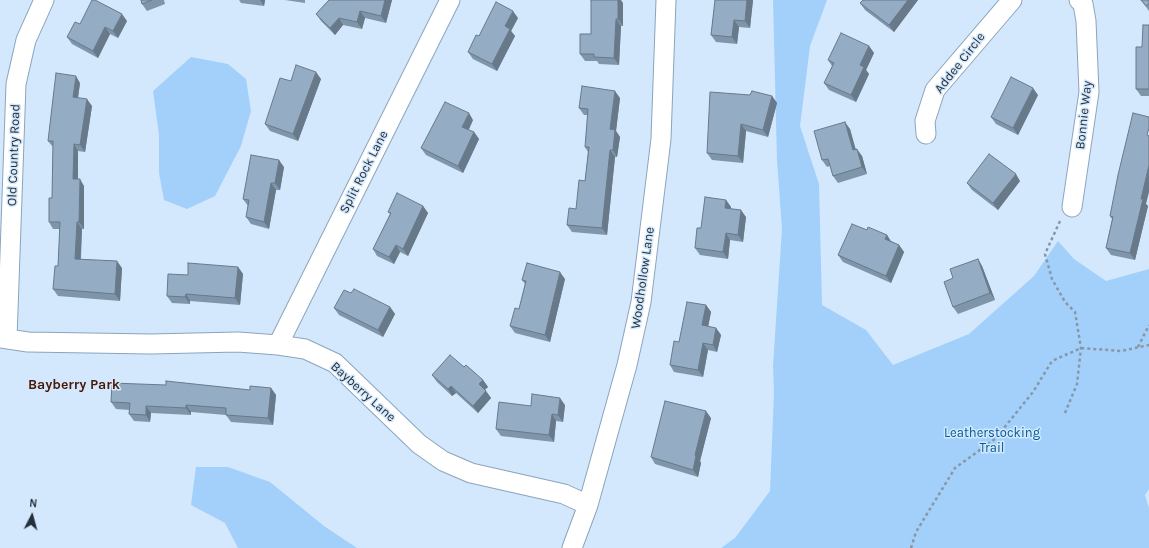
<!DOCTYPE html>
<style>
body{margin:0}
#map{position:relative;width:1149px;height:548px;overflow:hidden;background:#d3e8fc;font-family:Karla,sans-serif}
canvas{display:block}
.north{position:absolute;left:12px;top:496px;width:40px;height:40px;-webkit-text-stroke:3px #d3e8fc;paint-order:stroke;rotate:6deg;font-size:11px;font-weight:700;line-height:16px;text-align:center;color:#26303a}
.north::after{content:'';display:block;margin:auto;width:14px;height:18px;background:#26303a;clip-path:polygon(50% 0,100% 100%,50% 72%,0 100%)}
</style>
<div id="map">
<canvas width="1149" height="548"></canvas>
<div class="north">N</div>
</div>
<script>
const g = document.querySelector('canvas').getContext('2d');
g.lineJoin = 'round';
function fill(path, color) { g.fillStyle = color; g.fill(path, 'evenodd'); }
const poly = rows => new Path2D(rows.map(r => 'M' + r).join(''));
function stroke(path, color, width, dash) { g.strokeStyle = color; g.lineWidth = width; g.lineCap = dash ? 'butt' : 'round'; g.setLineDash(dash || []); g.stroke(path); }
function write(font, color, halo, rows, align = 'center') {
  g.font = font + ' Karla,sans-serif'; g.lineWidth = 3; g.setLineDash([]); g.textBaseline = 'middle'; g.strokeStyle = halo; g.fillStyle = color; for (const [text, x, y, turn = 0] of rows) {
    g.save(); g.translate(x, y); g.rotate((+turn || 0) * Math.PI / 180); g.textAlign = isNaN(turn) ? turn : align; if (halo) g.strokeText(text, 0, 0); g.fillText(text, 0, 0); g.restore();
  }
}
fill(poly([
 [773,0,827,0,810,46,800,126,819,184,822,305,866,330,893,365,969,334,1034,276,1058,241,1074,259,1106,281,1149,269,1149,489,1145,495,1149,508,1149,548,721,548,735,538,770,491,774,392,773,366,782,229,777,160],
 [191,57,228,64,246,79,251,111,241,146,215,196,187,209,164,200,159,173,159,135,153,91],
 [196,467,228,467,270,482,324,526,357,548,238,548,225,523,191,505]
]), '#a2d0fa');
const street = poly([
 [926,134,925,121,935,90,1012,0],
 [1072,207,1089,92,1086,21,1083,4,1079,0],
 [0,338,28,342,151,344,238,342,278,345,305,349,335,363,419,444,443,461,471,473,564,494,588,505],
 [7,339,16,84,26,40,44,0],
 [278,345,450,0],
 [572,548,588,505,627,365,641,302,661,139,666,0]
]);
stroke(street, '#8ba4bc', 21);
stroke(poly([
 [1060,221,1045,254,1052,279,1065,302,1075,312,1081,348,1077,384,1065,413],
 [1138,347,1149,325],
 [911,548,916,532,955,468,995,439,1033,392,1052,361,1081,348,1121,351,1149,345]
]), '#8797a7', 2.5, [3, 3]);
stroke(street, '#fff', 19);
fill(poly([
 [141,0,164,0,165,4,147,11,142,4],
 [239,0,265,0,264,6,241,3],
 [285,0,305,0,305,3],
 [329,0,392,0,386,23,365,18,362,29,343,25,335,35,321,21,316,14],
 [715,0,753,0,750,28,739,27,737,44,716,42,711,35],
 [863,0,918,0,894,32,865,10,860,3],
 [1141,0,1149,0,1149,11],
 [623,3,623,26,621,26,619,65,599,64,597,61,585,61,580,54,591,34],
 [518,18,511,31,515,36,497,71,473,59,468,52,479,36],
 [127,21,118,38,110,34,98,58,72,44,67,37,80,24],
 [1149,25,1149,96,1141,96,1136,89,1142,47],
 [869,46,874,53,866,70,869,74,856,102,829,90,824,83,832,66,828,60],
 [321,79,298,141,270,131,265,124,291,81],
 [80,83,78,98,92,106,85,152,78,151,78,179,84,186,84,229,82,229,81,260,122,268,120,301,58,296,53,289,58,266,60,229,53,229,49,222,52,198,53,147,48,141],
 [750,95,772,96,777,103,768,137,746,131,743,163,712,160,707,153],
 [1038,95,1018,135,996,124,991,117],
 [620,98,616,131,620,137,617,157,615,157,607,235,572,232,567,225,576,209,585,181,588,152,585,147,588,115,584,115,579,108],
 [473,120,468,130,474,132,479,139,463,173,426,155,421,148],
 [850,129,855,150,862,156,867,174,838,183,833,176,830,166,827,167,822,160],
 [284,167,280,190,276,190,269,229,251,224,246,217,248,206,243,199],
 [1020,181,998,210,972,190,967,183],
 [726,200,731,207,730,209,746,217,743,242,730,240,728,259,700,255,695,248,701,228],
 [1146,204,1148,206,1135,260,1111,255,1106,248,1112,219,1110,216],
 [423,206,428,213,408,256,400,252,394,264,377,256,373,249,390,214,388,212],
 [867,230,887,235,891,241,899,245,904,252,891,283,843,262,838,255],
 [978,259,982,266,995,300,958,314,953,307,953,278],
 [238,267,243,274,240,305,190,301,190,304,172,303,167,296,188,275],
 [565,279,550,342,515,333,510,326,519,309,525,284,522,280],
 [706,305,711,312,708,327,716,328,721,335,717,352,708,350,703,377,674,372,670,365,679,342],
 [390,307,395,314,383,337,339,315,334,308],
 [464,367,483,380,488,387,485,390,491,398,478,413,456,393,452,396,437,382,432,375],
 [271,388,276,395,273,425,231,422,226,415,191,412,191,415,151,413,150,422,134,421,129,414,130,410,116,409,111,402],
 [565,405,563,422,556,421,554,442,501,436,496,429,531,406],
 [711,418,700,461,701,463,698,477,655,464,651,457]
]), '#7f95a9');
fill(poly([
 [260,0,265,0,264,6],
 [385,0,392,0,386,23,381,16],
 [618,0,621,0,623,3,623,26,618,19],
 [747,0,753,0,750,28,745,21],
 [908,0,918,0,894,32,889,25],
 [360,11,365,18,362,29,357,22],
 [513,11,518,18,511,31,515,36,497,71,492,64,505,26],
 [122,14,127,21,118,38,113,31],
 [339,18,343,25,335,35,330,28],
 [616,19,621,26,619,65,614,58],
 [734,20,739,27,737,44,732,37],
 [105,27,110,34,98,58,93,51],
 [869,46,874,53,866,70,869,74,856,102,851,95,860,65],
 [316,72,321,79,298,141,293,134],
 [76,76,80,83,77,104,73,97],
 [1033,88,1038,95,1018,135,1013,128],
 [615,91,620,98,616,131,620,137,617,157,613,150,610,129],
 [772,96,777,103,768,137,763,130],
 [87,99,92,106,85,152,80,145],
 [469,113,473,120,467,134,462,127],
 [845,122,850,129,858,157,853,150],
 [741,124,746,131,743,163,738,156],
 [474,132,479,139,463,173,458,166],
 [74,144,78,151,78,186,73,179],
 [857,149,862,156,867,174,862,167],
 [610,150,615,157,607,235,602,228],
 [279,160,284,167,280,190,275,183],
 [1149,165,1149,192,1146,204,1148,206,1135,260,1130,253,1141,199],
 [1016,174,1020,181,998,210,993,203],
 [80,179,84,186,84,229,79,222],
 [271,183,276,190,269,229,264,222],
 [726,200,731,207,730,215,725,208],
 [423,206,428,213,408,256,403,249],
 [741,210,746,217,743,242,738,235],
 [77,222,82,229,80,266,75,259],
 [726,233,730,240,728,259,723,252],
 [887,235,891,242,885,239],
 [396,245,400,252,394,264,389,257],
 [899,245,904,252,891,283,886,276],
 [978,259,982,266,995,300,990,293],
 [117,261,122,268,120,301,115,294],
 [238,267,243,274,240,305,235,298],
 [560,272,565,279,550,342,545,335],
 [186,294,190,301,190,304,185,297],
 [706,305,711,312,707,332,702,325],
 [390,307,395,314,383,337,378,330],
 [716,328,721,335,717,352,713,345],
 [703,343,708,350,703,377,698,370],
 [483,380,488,387,483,391,479,384],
 [451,386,456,393,452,396,448,389],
 [271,388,276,395,273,425,268,418],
 [486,391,491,398,478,413,473,406],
 [560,398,565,405,563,422,558,415],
 [186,405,191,412,191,415,186,408],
 [146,406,151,413,150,422,146,415],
 [706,411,711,418,700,461,701,463,698,477,693,470,695,455],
 [552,414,556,421,554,442,549,435]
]), '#687989');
const building = poly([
 [92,0,95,0,122,14,113,31,105,27,93,51,67,37,75,22,80,24,92,0],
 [141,0,152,0,142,4,141,0],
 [329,0,385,0,381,16,360,11,357,22,339,18,330,28,316,14,329,0],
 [591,0,618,0,618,19,616,19,614,58,594,57,594,54,580,54,580,34,591,34,591,0],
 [715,0,747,0,745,21,734,20,732,37,711,35,715,0],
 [863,0,908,0,889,25,860,3,863,0],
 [1141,0,1149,0,1149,4,1146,6,1141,0],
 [496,2,513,11,505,26,510,29,492,64,468,52,476,35,479,36,496,2],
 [1143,25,1149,25,1149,89,1136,89,1136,47,1142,47,1143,25],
 [841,33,869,46,860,65,864,67,851,95,824,83,834,63,828,60,841,33],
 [296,65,316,72,293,134,265,124,280,78,291,81,296,65],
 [56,73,76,76,73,97,87,99,80,145,74,144,73,179,80,179,79,222,77,222,75,259,117,261,115,294,53,289,55,266,58,266,60,222,49,222,49,198,52,198,53,141,48,141,56,73],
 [1011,77,1033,88,1013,128,991,117,1011,77],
 [582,86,615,91,610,129,615,130,613,150,610,150,602,228,567,225,569,208,576,209,579,180,585,181,589,147,585,147,588,109,579,108,582,86],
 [752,91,772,96,763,130,741,124,738,156,707,153,710,92,750,95,752,91],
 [445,102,469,113,462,127,474,132,458,166,421,148,445,102],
 [1133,113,1149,117,1149,128,1147,135,1149,136,1149,165,1141,199,1143,199,1130,253,1106,248,1113,217,1110,216,1118,175,1133,113],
 [845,122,853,150,857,149,862,167,833,176,828,159,822,160,814,131,845,122],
 [989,154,1016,174,993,203,967,183,989,154],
 [251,155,279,160,275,183,271,183,264,222,246,217,249,200,243,199,251,155],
 [397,193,423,206,403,249,396,245,389,257,373,249,391,213,388,212,397,193],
 [705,197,726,200,725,208,741,210,738,235,726,233,723,252,695,248,697,228,701,228,705,197],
 [852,224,867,230,868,227,887,235,885,239,899,245,886,276,838,255,852,224],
 [978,259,990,293,953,307,944,282,953,278,950,269,978,259],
 [188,263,238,267,235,298,186,294,185,297,167,296,168,274,188,275,188,263],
 [527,263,560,272,545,335,510,326,515,308,519,309,526,281,522,280,527,263],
 [354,289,390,307,378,330,334,308,344,290,351,293,354,289],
 [687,302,706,305,702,325,716,328,713,345,703,343,698,370,670,365,674,341,679,342,687,302],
 [450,355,464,367,466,365,483,380,479,384,486,391,473,406,451,386,448,389,432,375,450,355],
 [166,381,250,390,250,386,271,388,268,418,226,415,226,408,186,405,186,408,146,406,146,415,129,414,130,403,111,402,112,383,166,385,166,381],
 [532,394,560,398,558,415,552,414,549,435,496,429,499,402,531,406,532,394],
 [665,401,706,411,695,455,696,456,693,470,651,457,665,401]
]);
fill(building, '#94adc4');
stroke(building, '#687989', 1);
write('13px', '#26303a', '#d3e8fc', [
 ["Addee Circle",960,63,-52],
 ["Bonnie Way",1084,115,-84],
 ["Old Country Road",14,155,-88],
 ["Split Rock Lane",364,172,-63],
 ["Woodhollow Lane",643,278,-82],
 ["Bayberry Lane",363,392,42]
]);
write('13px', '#005a94', '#d3e8fc', [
 ["Leatherstocking",992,433],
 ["Trail",992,448]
]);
write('bold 14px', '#481707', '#d3e8fc', [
 ["Bayberry Park",74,385]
]);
</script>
